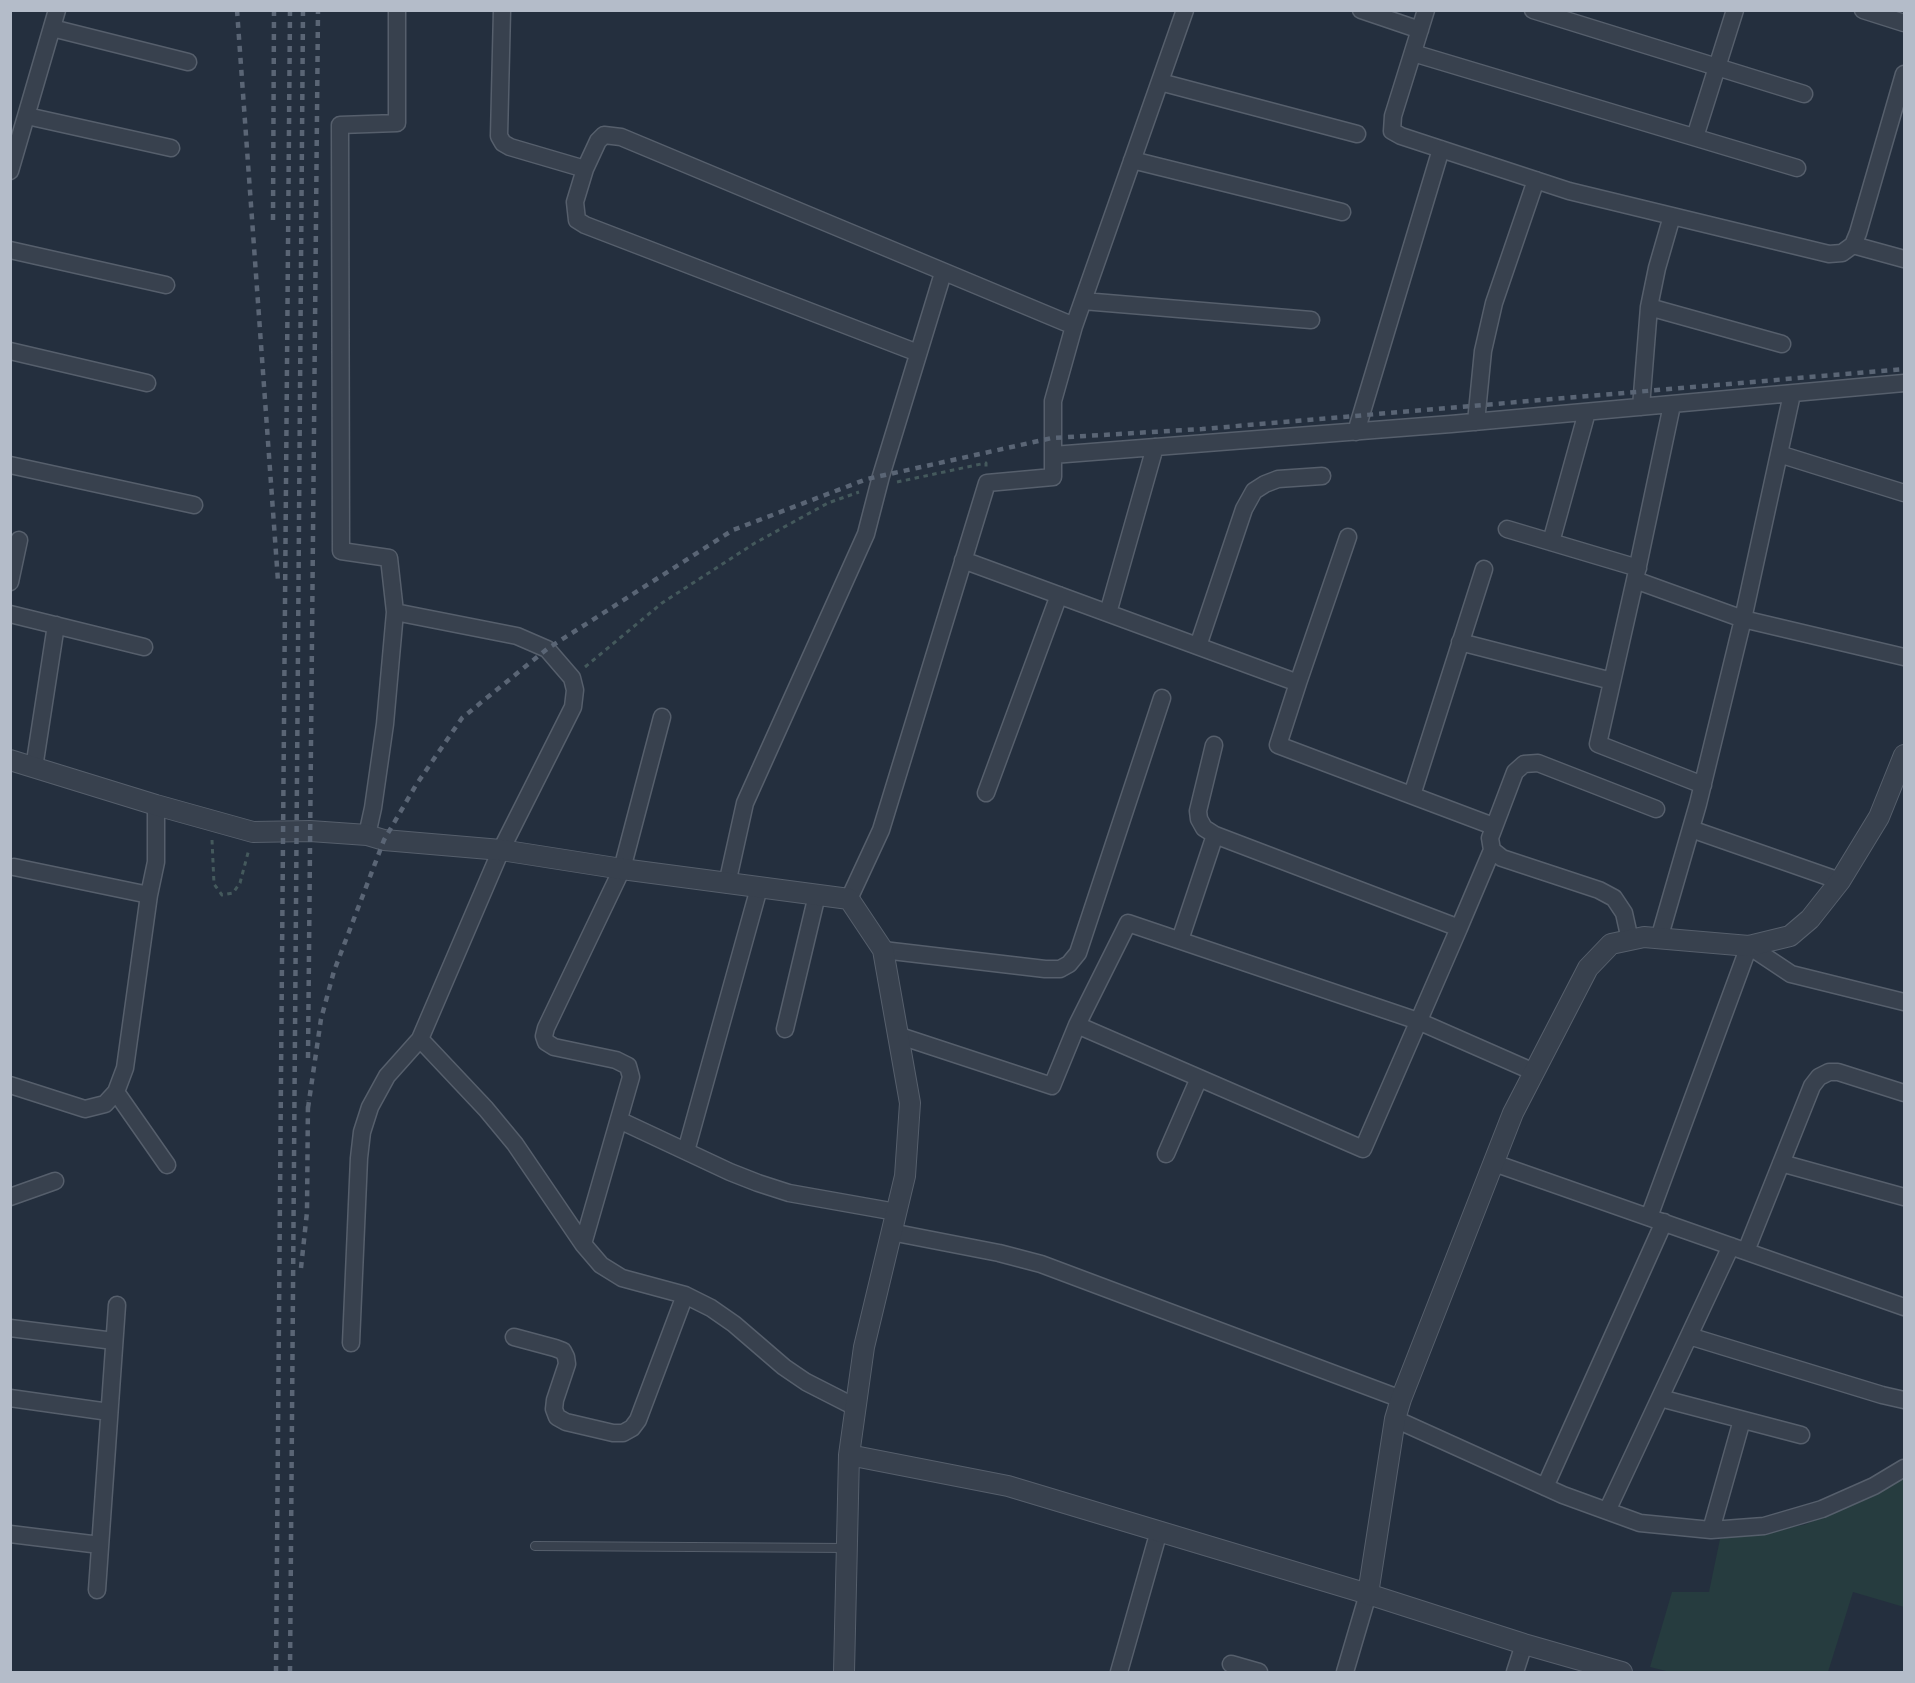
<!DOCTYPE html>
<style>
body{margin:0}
#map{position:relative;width:1915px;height:1683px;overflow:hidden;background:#242f3e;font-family:"Source Sans 3",sans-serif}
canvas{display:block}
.frame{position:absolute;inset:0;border:12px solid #b4bcc9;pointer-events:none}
</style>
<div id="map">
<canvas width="1915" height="1683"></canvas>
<div class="frame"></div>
</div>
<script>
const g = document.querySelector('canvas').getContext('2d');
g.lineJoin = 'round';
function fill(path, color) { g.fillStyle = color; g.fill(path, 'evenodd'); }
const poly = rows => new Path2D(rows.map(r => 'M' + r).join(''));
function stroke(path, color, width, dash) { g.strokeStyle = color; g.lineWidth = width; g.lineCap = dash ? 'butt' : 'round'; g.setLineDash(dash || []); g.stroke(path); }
fill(poly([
 [1904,1476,1904,1607,1853,1592,1828,1672,1670,1672,1650,1667,1672,1592,1709,1592,1720,1539,1804,1525,1878,1493]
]), '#263c3f');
const service = poly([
 [535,1546,847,1548]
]);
const minor = poly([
 [502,10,499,136,503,143,510,147,585,169,575,202,577,220,585,225,918,353],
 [1361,10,1420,30],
 [1426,10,1393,116,1392,131,1401,136,1569,191,1829,254,1842,253,1853,245,1858,233,1904,74],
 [1533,10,1804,94],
 [1863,10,1904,23],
 [52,28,188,62],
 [1413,53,1797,168],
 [1160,82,1357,134],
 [27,116,171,148],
 [1695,137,1735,10],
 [1132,160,1342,212],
 [585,169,598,141,604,135,621,137,1074,326],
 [10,171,57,10],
 [1853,245,1904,259],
 [10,250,166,285],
 [1083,301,1311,320],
 [1649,307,1782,344],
 [10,351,147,383],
 [1672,405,1635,580,1598,744,1703,785],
 [1641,407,1649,307,1657,268,1672,216],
 [1476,422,1483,351,1494,303,1536,180],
 [1356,432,1441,149],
 [1779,454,1904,493],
 [1053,455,1451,424,1904,383],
 [10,465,194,505],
 [1507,529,1638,568],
 [1551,542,1587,412],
 [963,560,1298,683,1278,745,1493,826],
 [1635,580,1743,619,1904,657],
 [10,582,19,540],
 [1108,613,1155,447],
 [10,614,144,647],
 [1460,642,1612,681],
 [1198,646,1244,509,1254,491,1265,484,1278,479,1322,476],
 [1298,683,1348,537],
 [1214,745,1198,811,1199,819,1204,828,1215,835],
 [34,768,56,625],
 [986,793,1059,595],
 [1412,795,1484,569],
 [1691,829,1840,881],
 [367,835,373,808,385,724,395,612],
 [14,867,149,895],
 [727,884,745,803,866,534,881,476,943,273],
 [849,899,881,830,987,483,1053,477,1053,401,1074,326,1185,10],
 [1459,928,1492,850],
 [1659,939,1698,804,1743,619,1792,394],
 [1630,940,1624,913,1614,898,1599,890,1502,858,1492,850,1490,838,1515,772,1524,764,1538,763,1656,809],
 [883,950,1045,969,1060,969,1069,964,1078,953,1162,698],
 [1077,1025,1128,923,1418,1021,1534,1072],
 [785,1029,817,895],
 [897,1035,1052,1086,1077,1025,1363,1149,1459,928,1215,835,1180,940],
 [420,1039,486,1109,515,1144,583,1244,601,1265,622,1278,685,1295,711,1308,734,1324,784,1367,806,1382,855,1407],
 [10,1085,85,1109,105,1104,116,1092,125,1068,149,895,156,862,156,805],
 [116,1092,167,1165],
 [619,1120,730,1172,758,1183,789,1193,896,1212],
 [686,1151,759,888],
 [1166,1154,1199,1078],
 [1494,1163,1904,1307],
 [1781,1163,1904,1197],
 [10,1197,55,1181],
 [1649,1217,1749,946,1791,974,1904,1002],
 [891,1232,999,1253,1041,1264,1401,1399],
 [583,1244,631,1077,628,1066,616,1060,554,1047,546,1042,544,1036,546,1028,622,869,662,717],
 [1746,1251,1812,1086,1819,1077,1829,1072,1838,1072,1904,1093],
 [10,1328,114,1341],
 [1689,1336,1882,1395,1904,1400],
 [514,1337,555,1348,563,1351,566,1357,567,1364,555,1400,554,1409,557,1417,566,1422,613,1433,623,1433,632,1428,638,1420,685,1295],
 [351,1343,359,1158,362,1132,370,1107,387,1076,420,1039,501,850,573,707,575,690,572,678,547,649,517,636,395,612,389,558,341,551,340,125,397,123,397,10],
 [10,1398,109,1412],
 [1660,1398,1801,1435],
 [1395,1419,1563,1495,1640,1523,1711,1530,1764,1526,1822,1509,1874,1486,1904,1468],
 [1545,1487,1664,1222],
 [1607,1511,1731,1246],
 [1711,1530,1742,1420],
 [10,1534,100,1545],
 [97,1590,117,1305],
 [1231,1664,1259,1672],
 [1119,1672,1159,1531],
 [1345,1672,1368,1594],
 [1515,1672,1524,1644]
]);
const tertiary = poly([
 [10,760,156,805,253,832,310,831,367,835,384,840,501,850,622,869,849,899,883,950,910,1103,905,1176,864,1347,849,1455,844,1672],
 [849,1455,1008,1486,1368,1594,1524,1644,1622,1672],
 [1368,1594,1395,1419,1401,1399,1513,1113,1588,968,1611,944,1644,937,1749,946,1790,936,1810,919,1840,881,1879,817,1904,755]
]);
stroke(service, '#565f6c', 10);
stroke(minor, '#565f6c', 19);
stroke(tertiary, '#565f6c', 22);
stroke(poly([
 [897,482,986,463,986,467],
 [585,667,662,603,755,543,828,503,859,492],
 [212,840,214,884,222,895,233,893,240,883,249,849]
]), '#44595c', 3, [4.5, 4.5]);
stroke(service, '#38414e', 8);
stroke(minor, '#38414e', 16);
stroke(tertiary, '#38414e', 20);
stroke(poly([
 [237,10,278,581],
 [273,220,274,10],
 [308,1058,318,10],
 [308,1108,321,1019,334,971,384,840,416,785,462,718,547,649,733,530,867,479,1052,438,1202,429,1904,369],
 [301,1268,307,1212,308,1100],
 [276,1672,290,10],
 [290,1672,303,10]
]), '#5a6575', 4.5, [6, 6]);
</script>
